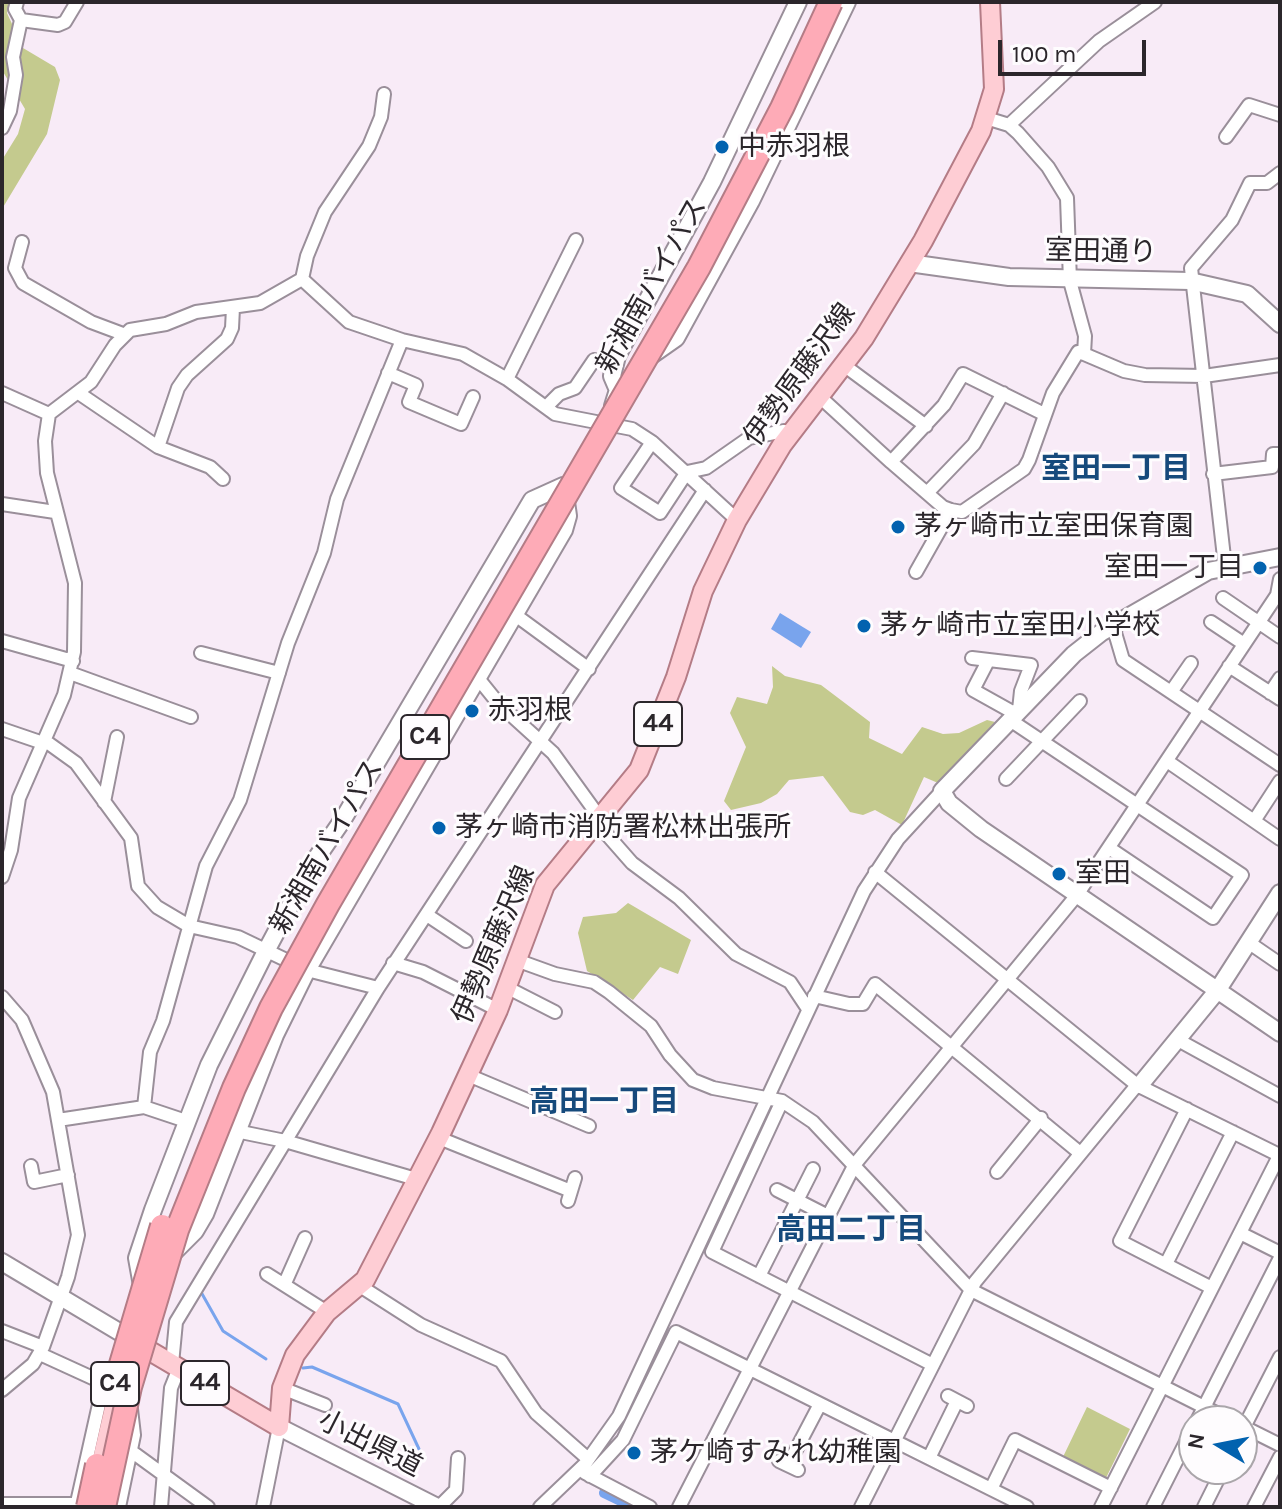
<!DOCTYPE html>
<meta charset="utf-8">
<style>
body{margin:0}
#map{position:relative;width:1282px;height:1509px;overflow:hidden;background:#f8ebf7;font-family:Karla,sans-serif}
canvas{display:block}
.frame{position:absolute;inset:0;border:4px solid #2b262b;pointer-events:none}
.north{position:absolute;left:1178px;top:1405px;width:80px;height:80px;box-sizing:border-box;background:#fefcfe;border:2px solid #aaa6aa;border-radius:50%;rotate:280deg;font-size:22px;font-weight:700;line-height:32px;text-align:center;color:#2b262b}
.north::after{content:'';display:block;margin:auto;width:28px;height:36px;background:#0262af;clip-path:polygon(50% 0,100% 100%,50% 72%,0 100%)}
.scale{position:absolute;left:998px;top:40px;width:148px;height:36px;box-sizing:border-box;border:4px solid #2b262b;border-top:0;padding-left:10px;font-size:24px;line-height:28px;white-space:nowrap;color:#2b262b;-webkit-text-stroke:6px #fefcfe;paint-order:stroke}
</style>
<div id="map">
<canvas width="1282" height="1509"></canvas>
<div class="frame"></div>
<div class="north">N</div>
<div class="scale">100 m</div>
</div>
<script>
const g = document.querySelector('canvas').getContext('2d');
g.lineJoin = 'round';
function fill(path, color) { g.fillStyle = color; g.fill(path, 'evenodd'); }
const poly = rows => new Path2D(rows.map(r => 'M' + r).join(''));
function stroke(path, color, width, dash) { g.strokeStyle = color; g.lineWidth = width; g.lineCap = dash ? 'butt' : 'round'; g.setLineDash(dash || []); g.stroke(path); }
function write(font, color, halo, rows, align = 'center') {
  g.font = font + ' Karla,"Noto Sans JP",sans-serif'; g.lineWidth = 6; g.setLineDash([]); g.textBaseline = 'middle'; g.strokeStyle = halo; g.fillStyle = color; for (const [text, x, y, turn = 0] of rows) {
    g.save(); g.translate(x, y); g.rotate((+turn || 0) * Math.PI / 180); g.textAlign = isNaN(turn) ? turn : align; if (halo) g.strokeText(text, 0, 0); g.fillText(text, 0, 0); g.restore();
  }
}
fill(poly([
 [2,2,10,2,7,13,23,48,55,67,60,80,47,134,2,209,2,160,18,134,25,109,2,70],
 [772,666,785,676,821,685,870,722,869,738,902,754,922,727,943,734,959,733,987,720,995,722,938,783,924,777,902,825,875,810,863,815,850,812,823,776,789,780,777,794,761,803,731,810,724,801,746,747,730,713,737,697,767,704,773,687],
 [628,903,691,940,678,974,660,967,633,1000,587,971,578,933,583,917,616,913],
 [1087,1407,1130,1429,1105,1480,1062,1459]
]), '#c4ca8e');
fill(poly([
 [780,613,811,632,801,648,771,629]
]), '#79a4ed');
stroke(poly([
 [201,1292,223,1331,266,1359],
 [303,1368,312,1367,398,1404,419,1449]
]), '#79a4ed', 3);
stroke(poly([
 [604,1493,633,1507]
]), '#79a4ed', 10);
const street = poly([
 [21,20,58,25,65,22,77,2],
 [1009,125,1099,41,1155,2],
 [2,128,10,111,16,75,13,57,21,20,15,9,17,2],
 [1226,137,1249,105,1280,115],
 [22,242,15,268,23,283,91,322,123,334],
 [302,279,349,322,402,340,463,354,507,379,555,414,632,429,652,442,737,520],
 [1084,354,1124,371,1145,375,1204,376,1280,365],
 [845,366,926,426],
 [388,373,416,385,409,402,461,424,473,397],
 [507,379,576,240],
 [2,393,49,414],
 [80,394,158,447,210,467,223,479],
 [820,397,891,462,943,507,951,510,962,512,1024,469,1029,460,1053,393,1078,352,1084,354,1085,336,1070,281,1067,198,1048,167,1018,133,1009,125,986,118],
 [546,407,559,394,575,388,594,360],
 [652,442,621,488,660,513,687,472,706,468,749,438,784,431,790,433],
 [158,447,178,388,187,375,227,339,232,328,233,308],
 [891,462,944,405,963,374,1044,414],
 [1213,474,1272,467,1273,454,1280,454],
 [927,493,974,444,1003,393],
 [2,504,55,512],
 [1225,566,1191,268,1232,220,1250,183,1267,183,1280,173],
 [916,572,951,510],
 [1223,598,1280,637],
 [514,614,589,669],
 [1211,622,1244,644],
 [1113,626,1123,660,1280,765],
 [2,641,73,661],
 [201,653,279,673],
 [972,658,1031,665,1021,691,1019,710],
 [988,661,973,690,1016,714],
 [1229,666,1280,699],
 [70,673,191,717],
 [477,677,498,703,553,753,600,818],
 [1171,692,1191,663],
 [1270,693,1280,678],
 [1010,720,1242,875,1213,918,1109,848],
 [2,729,43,743],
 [44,740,76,763,131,838,138,886,157,907,189,926,238,937,307,970,378,988],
 [1167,761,1280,839],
 [1006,779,1080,701],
 [104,802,117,737],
 [1254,821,1280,781],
 [596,822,632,863,679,898,736,954,790,982,808,1009],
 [875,872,1137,1085],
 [2,877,11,850,19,798,64,695,74,652,75,583,47,473,45,441,49,414,91,382,115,345,130,330,166,324,196,312,260,303,302,279,307,256,325,212,369,146,381,117,384,94],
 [427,915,466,941],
 [1248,942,1280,964],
 [519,961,555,974,594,982,609,992,651,1026,670,1055,693,1080,713,1088,782,1101,813,1122,971,1290,1232,1421],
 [393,963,423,972,498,1010],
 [508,988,555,1012],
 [814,996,849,1004,863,1004,875,984,1080,1153],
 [2,997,22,1020,53,1092,78,1235,68,1277,43,1347,33,1364,2,1390],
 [1178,1040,1280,1096],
 [468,1075,589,1126],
 [782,1101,712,1252,933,1365],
 [144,1107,150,1052,163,1021,206,866,240,800,288,643,324,553,337,499,402,340],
 [1187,1109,1120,1241,1212,1288],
 [58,1120,144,1107,186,1121],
 [236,1131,285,1141,416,1179],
 [439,1138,571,1191],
 [31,1166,34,1182,68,1175],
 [997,1172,1041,1118],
 [777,1190,828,1216],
 [568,1201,575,1178],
 [1240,1233,1280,1253],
 [1166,1264,1233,1132],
 [267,1274,327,1312],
 [759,1276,813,1169],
 [285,1283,305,1238],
 [360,1286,421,1325,501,1361,536,1413,587,1458],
 [2,1331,43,1347],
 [40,1354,110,1386],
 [172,1364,176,1322,378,988,705,490],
 [282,1388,325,1405],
 [948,1396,967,1406],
 [1197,1421,1280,1258],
 [1242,1426,1280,1445],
 [1242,1431,1280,1357],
 [131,1451,208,1507],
 [929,1458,957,1401],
 [779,1461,798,1470],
 [788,1465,820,1404],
 [585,1473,650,1507],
 [590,1476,623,1440,676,1332,1027,1507],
 [991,1489,1015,1440,1111,1488],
 [2,1504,76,1504],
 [76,1507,104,1382],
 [119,1507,134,1435,131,1409],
 [161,1507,171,1388,179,1368],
 [263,1507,279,1427],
 [439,1507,456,1490,458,1458],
 [540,1507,585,1464,619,1416,864,891,898,839,942,791],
 [679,1507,855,1164,1077,895,1277,595,1280,579],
 [861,1507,975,1282,1137,1085,1279,1155],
 [1101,1507,1280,1154],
 [1153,1507,1194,1426],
 [1204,1507,1223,1469],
 [1254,1507,1280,1457]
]);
const secondary = poly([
 [909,263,1009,277,1190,281,1247,294,1280,324],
 [646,359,676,338,751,201,847,2],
 [613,406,618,390,612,376,617,356,712,182,798,2],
 [1280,557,1208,571,1102,632,1074,654,942,791,949,803,981,829,1280,1033],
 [1140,1085,1217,991,1280,893],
 [171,1255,195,1231,205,1214,275,1035,307,970,564,530,568,516,565,495],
 [2,1262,131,1339,133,1333],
 [143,1291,137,1258,153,1210,209,1065,265,953,313,863,342,821,532,500,563,486],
 [279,1427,437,1507]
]);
const primary = poly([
 [133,1341,279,1427,282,1388,295,1355,327,1312,365,1280,441,1133,498,1010,545,885,639,770,676,677,703,591,737,520,782,445,864,338,923,241,981,131,994,89,990,2],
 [98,1477,123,1369]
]);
stroke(street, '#9a8f9a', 16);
stroke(secondary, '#9a8f9a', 20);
stroke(primary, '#b47c86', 22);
stroke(street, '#fff', 12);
stroke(secondary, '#fff', 16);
stroke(primary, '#fecdd4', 18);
const highwayBridge = poly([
 [116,1381,162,1226],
 [88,1507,97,1465],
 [104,1507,130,1387,177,1230,234,1088,271,1008,328,904,699,267,782,108,831,2]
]);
stroke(highwayBridge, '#b47c86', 26, []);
stroke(highwayBridge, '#feabb7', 22);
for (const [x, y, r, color] of [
 [722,147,8,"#0262af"],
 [898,527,8,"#0262af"],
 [1260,568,8,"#0262af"],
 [864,626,8,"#0262af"],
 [472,711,8,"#0262af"],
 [439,828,8,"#0262af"],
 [1059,874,8,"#0262af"],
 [634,1453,8,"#0262af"]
]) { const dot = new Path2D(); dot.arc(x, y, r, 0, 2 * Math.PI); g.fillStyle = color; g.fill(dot); stroke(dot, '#fefcfe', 3); }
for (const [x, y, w] of [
 [658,724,48],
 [425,737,48],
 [205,1383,48],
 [115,1384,48]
]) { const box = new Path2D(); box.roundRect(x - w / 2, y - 22, w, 44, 6); g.fillStyle = '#fefcfe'; g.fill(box); stroke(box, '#2b262b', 2); }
write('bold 26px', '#2b262b', null, [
 ["44",658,724],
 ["C4",425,737],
 ["44",205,1383],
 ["C4",115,1384]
]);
write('28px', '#2b262b', '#fefcfe', [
 ["中赤羽根",738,147],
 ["茅ヶ崎市立室田保育園",914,527],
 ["室田一丁目",1244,568,"right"],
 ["茅ヶ崎市立室田小学校",880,626],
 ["赤羽根",488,711],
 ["茅ヶ崎市消防署松林出張所",455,828],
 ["室田",1075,874],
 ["茅ケ崎すみれ幼稚園",650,1453]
], 'left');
write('28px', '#2b262b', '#fefcfe', [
 ["室田通り",1101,252,1],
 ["新湘南バイパス",652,286,-61],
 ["伊勢原藤沢線",800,375,-54],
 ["新湘南バイパス",327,847,-60],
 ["伊勢原藤沢線",494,945,-67],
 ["小出県道",370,1444,27]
]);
write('bold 30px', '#164a7c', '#fefcfe', [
 ["室田一丁目",1116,469],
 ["高田一丁目",604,1102],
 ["高田二丁目",851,1230]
]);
</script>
